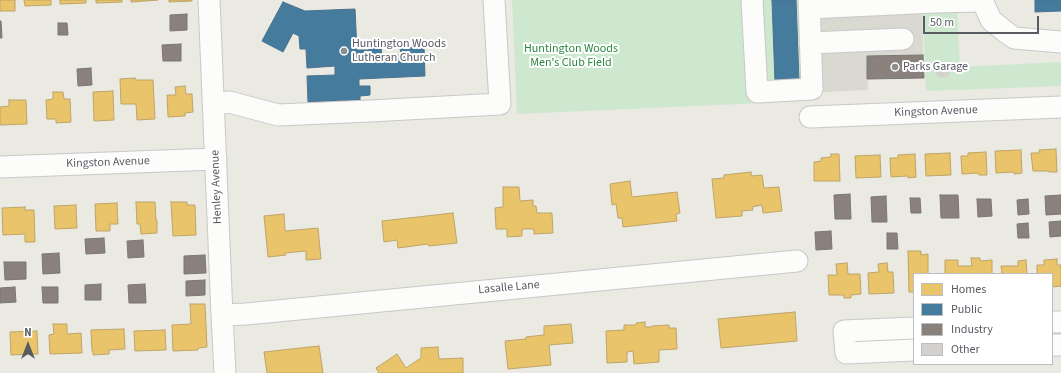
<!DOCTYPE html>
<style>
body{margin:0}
#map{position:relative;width:1061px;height:373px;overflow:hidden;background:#eae9e2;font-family:"Source Sans 3",sans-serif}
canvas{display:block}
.legend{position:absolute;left:913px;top:273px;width:140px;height:92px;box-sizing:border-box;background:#fff;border:1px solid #bcbdc0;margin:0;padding:5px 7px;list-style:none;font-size:12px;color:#585b62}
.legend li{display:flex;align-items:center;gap:8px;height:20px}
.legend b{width:20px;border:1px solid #bcbdc0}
.north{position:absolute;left:8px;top:325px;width:40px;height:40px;-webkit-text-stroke:3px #fff;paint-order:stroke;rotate:0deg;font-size:11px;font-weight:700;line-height:16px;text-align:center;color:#585b62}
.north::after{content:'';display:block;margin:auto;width:14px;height:18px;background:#585b62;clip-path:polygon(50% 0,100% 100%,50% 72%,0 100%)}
.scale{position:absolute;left:923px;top:16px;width:116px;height:18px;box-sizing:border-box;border:2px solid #585b62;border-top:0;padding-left:5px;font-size:12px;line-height:14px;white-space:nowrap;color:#585b62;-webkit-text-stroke:3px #fff;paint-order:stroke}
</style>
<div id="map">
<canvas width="1061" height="373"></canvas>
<ul class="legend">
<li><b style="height:11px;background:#e9c46a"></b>Homes</li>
<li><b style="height:11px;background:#457b9d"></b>Public</li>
<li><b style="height:11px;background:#8a817c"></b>Industry</li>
<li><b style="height:11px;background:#d3d2ce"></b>Other</li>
</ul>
<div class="north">N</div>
<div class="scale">50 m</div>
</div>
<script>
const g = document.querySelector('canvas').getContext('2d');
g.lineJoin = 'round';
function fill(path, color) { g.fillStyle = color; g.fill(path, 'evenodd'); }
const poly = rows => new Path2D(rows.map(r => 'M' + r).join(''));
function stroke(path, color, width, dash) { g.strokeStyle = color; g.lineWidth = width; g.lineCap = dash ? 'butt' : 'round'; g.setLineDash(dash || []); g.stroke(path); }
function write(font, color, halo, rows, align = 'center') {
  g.font = font + ' "Source Sans 3",sans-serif'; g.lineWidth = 4; g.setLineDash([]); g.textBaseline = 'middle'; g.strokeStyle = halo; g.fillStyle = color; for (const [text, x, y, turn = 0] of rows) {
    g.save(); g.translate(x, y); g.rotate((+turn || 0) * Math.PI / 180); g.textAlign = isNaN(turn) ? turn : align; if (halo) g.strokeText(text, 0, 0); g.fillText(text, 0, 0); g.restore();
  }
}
fill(poly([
 [796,0,922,0,923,55,867,56,868,90,806,93]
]), '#d9d9d2');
fill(poly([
 [512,0,802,0,806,101,517,114],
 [957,11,960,67,1061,62,1061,86,926,91,923,12]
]), '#cee8cf');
const homes = poly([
 [0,0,15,0,15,11,0,11,0,0],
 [24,0,51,0,51,5,25,6,24,0],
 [60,0,86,0,86,3,60,4,60,0],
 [96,0,122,0,122,2,96,3,96,0],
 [131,0,158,0,131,2,131,0],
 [169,0,192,0,192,1,169,2,169,0],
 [135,78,135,80,153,80,155,119,137,120,136,104,121,104,120,79,135,78],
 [185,86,186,94,192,94,193,112,185,113,185,116,168,117,167,95,176,95,175,87,185,86],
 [113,91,114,120,94,121,93,92,113,91],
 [53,92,63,92,64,99,70,99,71,122,56,123,56,119,47,119,46,100,53,99,53,92],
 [9,100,26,100,27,124,0,125,0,107,9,106,9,100],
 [1056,149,1057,172,1049,172,1049,171,1033,171,1031,153,1039,153,1039,150,1056,149],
 [1021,150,1022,173,1014,174,1014,172,996,173,995,151,1021,150],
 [986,152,987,175,979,175,978,173,962,174,961,156,968,156,968,153,986,152],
 [950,153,951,175,926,176,925,154,950,153],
 [831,154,839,154,840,181,814,181,814,162,821,161,821,158,831,157,831,154],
 [915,154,916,177,908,178,908,176,891,177,890,158,898,158,898,155,915,154],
 [880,155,881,177,856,178,855,156,880,155],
 [751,172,751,176,762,175,764,188,779,187,782,211,763,213,762,205,752,207,753,210,742,211,742,216,716,218,712,179,724,178,724,175,751,172],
 [630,181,632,197,677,192,680,213,676,214,677,221,623,227,622,218,618,218,616,204,612,205,610,184,630,181],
 [503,187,519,187,520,201,533,200,533,206,536,206,537,213,552,213,553,233,534,234,534,229,522,229,522,236,507,237,507,229,496,229,495,208,503,207,503,187],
 [136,202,155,202,156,220,157,220,157,233,141,234,140,224,137,224,136,202],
 [171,202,187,202,187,205,195,205,196,235,173,236,171,202],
 [117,203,118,224,110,224,110,231,96,231,95,204,117,203],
 [76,205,77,228,55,229,54,206,76,205],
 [25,207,25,210,34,210,35,242,25,242,25,234,3,235,2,208,25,207],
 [453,213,457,243,429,246,428,244,398,248,397,240,384,242,382,221,453,213],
 [284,214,285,231,318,228,321,259,306,260,306,251,285,253,286,255,268,257,264,216,284,214],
 [908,251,921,251,921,255,928,254,928,274,914,274,914,292,909,292,908,251],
 [971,258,980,258,980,261,992,260,992,274,945,274,945,260,958,260,958,266,972,266,971,258],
 [1057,259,1057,265,1061,265,1061,286,1052,287,1052,274,1037,274,1037,265,1044,265,1044,260,1057,259],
 [1026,260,1027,274,1002,274,1001,266,1018,266,1018,261,1026,260],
 [847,263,848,274,860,274,861,294,851,295,851,298,844,298,844,295,829,295,828,275,837,275,836,264,847,263],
 [887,263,888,272,893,272,894,293,869,294,868,273,879,272,878,264,887,263],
 [190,304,205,304,207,347,198,348,198,350,173,351,172,325,191,324,190,304],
 [795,312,797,341,721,348,718,319,795,312],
 [645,322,645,327,652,327,652,326,669,325,669,328,676,328,677,349,659,350,659,362,634,364,633,351,627,352,627,362,607,363,606,331,624,330,624,325,636,325,636,323,645,322],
 [53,324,67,324,67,334,81,333,82,353,50,354,49,335,54,334,53,324],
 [571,324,573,343,549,345,551,365,508,369,505,341,526,339,526,337,544,335,544,326,571,324],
 [124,329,125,349,109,350,109,354,93,355,93,351,92,351,91,330,124,329],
 [165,330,166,350,135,351,134,331,165,330],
 [37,331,38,354,11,355,10,332,37,331],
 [319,346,323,373,267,373,264,352,319,346],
 [438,347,439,359,463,358,463,373,379,373,376,368,397,354,406,368,421,358,421,348,438,347]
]);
fill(homes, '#e9c46a');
stroke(homes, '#bea468', 1);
const public = poly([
 [772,0,796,0,799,81,775,82,772,0],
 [1035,0,1061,0,1061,11,1035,12,1035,0],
 [283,2,305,11,355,9,357,50,369,50,369,47,381,46,382,56,401,55,400,48,424,47,425,76,359,79,359,86,370,86,370,95,360,96,360,100,308,102,307,76,335,75,335,66,307,68,306,49,300,49,299,36,293,33,283,52,262,41,283,2]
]);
fill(public, '#457b9d');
stroke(public, '#4b718b', 1);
const industry = poly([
 [187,14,187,30,170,31,170,15,187,14],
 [0,21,1,21,2,38,0,38,0,21],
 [58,23,67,23,68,35,58,35,58,23],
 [181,44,181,61,163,61,162,45,181,44],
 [923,55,924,78,867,79,867,56,923,55],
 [91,68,92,85,78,86,77,69,91,68],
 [850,194,851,219,835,219,834,195,850,194],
 [940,195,958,195,959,218,941,218,940,195],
 [1061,195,1061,214,1046,215,1045,196,1061,195],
 [886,196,887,222,872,222,871,197,886,196],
 [910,198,920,198,921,213,911,213,910,198],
 [977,199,991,199,992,216,978,217,977,199],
 [1028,199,1029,214,1018,215,1017,200,1028,199],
 [1061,221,1061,236,1050,237,1049,222,1061,221],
 [1028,223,1029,238,1018,238,1017,224,1028,223],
 [831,231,832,249,816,250,815,232,831,231],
 [887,233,897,233,898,249,887,249,887,233],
 [104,238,105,253,86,254,85,239,104,238],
 [143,240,144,257,128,258,127,241,143,240],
 [59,253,60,273,43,274,42,254,59,253],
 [205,255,206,273,184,274,184,256,205,255],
 [4,262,26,262,26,279,5,280,4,262],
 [205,280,205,295,186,296,186,281,205,280],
 [101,284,101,300,85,300,85,285,101,284],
 [145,284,146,303,129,303,128,285,145,284],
 [15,287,16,302,0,303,0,288,15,287],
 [42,287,58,287,58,303,43,303,42,287]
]);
fill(industry, '#8a817c');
stroke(industry, '#7b7674', 1);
const building = poly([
 [938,63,946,63,951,70,947,77,938,77,934,70,938,63]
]);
fill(building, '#d3d2ce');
stroke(building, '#d9d8d2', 1);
const minor = poly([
 [209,0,222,315,225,373],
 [752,0,757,92,812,89,809,0],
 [982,0,991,20,1007,33,1014,38,1061,42],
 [809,8,935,2,982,1],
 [810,43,903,39],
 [214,104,229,102,278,115,370,111,500,104,494,0],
 [810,117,1061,107],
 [0,167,216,159],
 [222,315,246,314,797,261],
 [1052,322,1061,322],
 [914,328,844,331,846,353,914,350],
 [1052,345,1061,345]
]);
stroke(minor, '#c8c8c7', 23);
stroke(minor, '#fcfcfb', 21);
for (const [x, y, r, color] of [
 [344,51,4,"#8b8d8f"],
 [895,67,4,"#8b8d8f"]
]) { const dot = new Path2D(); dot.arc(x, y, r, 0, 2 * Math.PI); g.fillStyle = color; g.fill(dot); stroke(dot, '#fff', 1.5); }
write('12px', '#585b62', '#fff', [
 ["Huntington Woods",352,44],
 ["Lutheran Church",352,58],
 ["Parks Garage",903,67]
], 'left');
write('12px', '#2c863e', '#fff', [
 ["Huntington Woods",571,49],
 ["Men's Club Field",571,63]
]);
write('12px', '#585b62', '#fff', [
 ["Kingston Avenue",936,112,-2],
 ["Kingston Avenue",108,163,-2],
 ["Henley Avenue",217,187,-92],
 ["Lasalle Lane",509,288,-5]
]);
</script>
